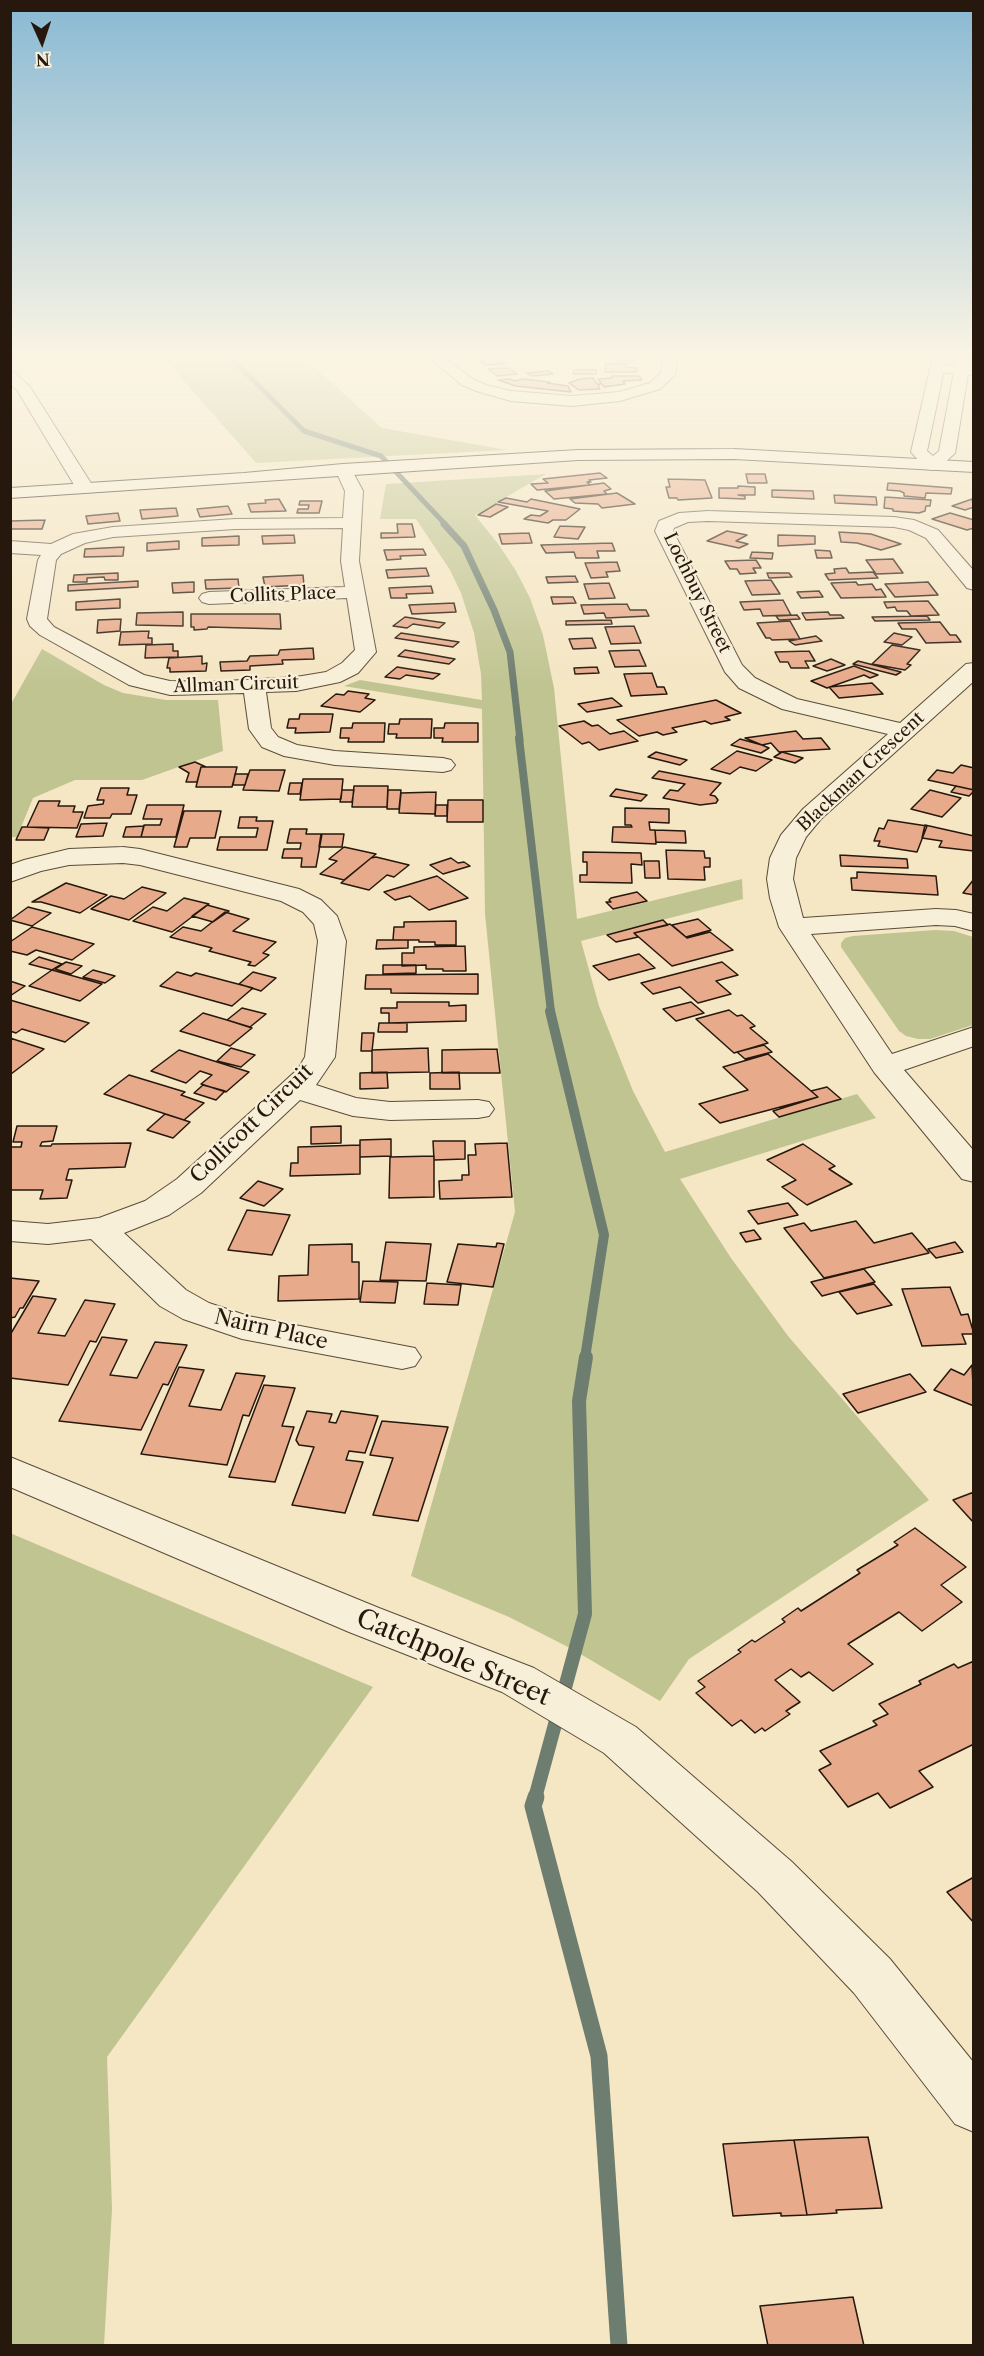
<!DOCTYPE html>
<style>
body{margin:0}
#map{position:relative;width:984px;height:2356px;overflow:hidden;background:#f5e6c4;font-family:"Libre Caslon Text",serif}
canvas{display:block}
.frame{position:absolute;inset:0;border:12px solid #26180c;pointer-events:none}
.north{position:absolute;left:12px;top:12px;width:60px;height:60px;-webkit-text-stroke:4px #f8efd9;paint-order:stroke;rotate:177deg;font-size:16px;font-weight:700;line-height:24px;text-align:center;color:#26180c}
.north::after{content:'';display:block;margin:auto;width:21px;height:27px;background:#26180c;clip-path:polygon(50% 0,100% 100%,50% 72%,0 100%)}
</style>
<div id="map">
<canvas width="984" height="2356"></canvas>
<div class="frame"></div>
<div class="north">N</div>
</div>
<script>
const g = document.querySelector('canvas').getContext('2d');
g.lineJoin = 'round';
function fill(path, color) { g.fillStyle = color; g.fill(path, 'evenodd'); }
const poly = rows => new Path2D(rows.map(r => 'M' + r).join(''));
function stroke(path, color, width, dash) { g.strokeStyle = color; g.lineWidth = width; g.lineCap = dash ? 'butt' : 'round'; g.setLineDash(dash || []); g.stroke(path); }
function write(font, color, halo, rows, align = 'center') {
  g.font = font + ' "Libre Caslon Text",serif'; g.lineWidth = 4.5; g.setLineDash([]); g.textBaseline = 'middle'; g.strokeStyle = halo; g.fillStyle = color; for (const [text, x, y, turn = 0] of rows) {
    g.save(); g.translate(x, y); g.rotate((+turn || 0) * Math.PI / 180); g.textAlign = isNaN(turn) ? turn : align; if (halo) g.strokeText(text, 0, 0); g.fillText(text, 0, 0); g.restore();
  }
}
fill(poly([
 [162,356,302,356,382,428,507,450,256,463],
 [546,474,475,515,499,545,516,571,530,598,543,635,554,688,577,919,742,879,743,899,581,941,599,1006,633,1091,665,1152,857,1094,876,1118,680,1179,731,1258,788,1336,929,1500,689,1659,660,1701,572,1649,509,1617,411,1576,515,1212,485,914,482,709,344,686,360,680,482,700,481,674,474,633,461,593,450,570,416,519,380,519,386,484],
 [42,649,104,685,123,693,166,700,218,700,223,751,142,780,75,780,33,798,17,837,11,837,11,704],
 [935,930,954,931,973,937,973,1025,930,1039,918,1039,906,1036,899,1031,841,947,841,943,845,938,853,936],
 [10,1533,373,1687,107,2057,112,2209,104,2345,11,2345]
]), '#c0c491');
stroke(poly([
 [229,356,304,431,381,456,446,525]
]), '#6d7d70', 5);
stroke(poly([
 [444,524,464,546,494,610,510,652,520,740]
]), '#6d7d70', 7);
stroke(poly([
 [519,738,551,1012]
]), '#6d7d70', 8);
stroke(poly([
 [550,1011,604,1235,585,1358]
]), '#6d7d70', 10);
stroke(poly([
 [535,1798,585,1614,579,1401,586,1357]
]), '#6d7d70', 14);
stroke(poly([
 [536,1797,533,1806,599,2056,619,2346]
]), '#6d7d70', 17);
const building = poly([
 [618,356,636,356,635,361,617,361,618,356],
 [499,357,504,364,484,365,479,358,499,357],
 [606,364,627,364,626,367,637,368,636,372,605,372,606,364],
 [508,368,517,374,497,376,488,369,508,368],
 [574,370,596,370,596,374,573,374,574,370],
 [548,371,553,374,532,376,527,373,548,371],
 [611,376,639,376,642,380,623,381,625,384,604,387,598,379,612,378,611,376],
 [593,378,597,384,600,384,598,386,600,389,579,390,569,383,580,379,593,378],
 [511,379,514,381,523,379,550,382,547,383,568,386,571,392,516,386,498,380,511,379],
 [600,473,607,478,589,480,591,482,587,482,590,485,537,490,531,484,548,483,543,479,600,473],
 [746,474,765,474,767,483,748,483,746,474],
 [668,479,705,480,712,498,678,500,677,498,669,498,666,487,670,487,668,479],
 [604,483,611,489,604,491,607,494,554,499,545,491,604,483],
 [888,483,952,488,951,494,926,493,925,498,904,496,904,493,900,491,887,490,888,483],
 [738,486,755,487,755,495,738,495,745,496,745,499,719,498,719,488,738,488,738,486],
 [772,490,813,491,814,499,772,497,772,490],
 [617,493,635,504,602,508,598,504,575,503,570,499,617,493],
 [834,495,876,497,877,505,835,503,834,495],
 [885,497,931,500,930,506,926,506,925,511,919,513,893,511,893,509,884,508,885,497],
 [506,498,527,502,531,499,580,509,566,520,553,520,548,523,524,519,531,515,540,516,548,511,498,502,506,498],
 [279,499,286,511,251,512,248,504,266,503,265,500,279,499],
 [972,499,974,507,965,510,952,506,972,499],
 [300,501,322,501,319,513,297,513,298,509,308,509,309,505,299,505,300,501],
 [496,504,508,507,490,517,478,515,496,504],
 [228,506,232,514,200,517,197,509,228,506],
 [176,508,178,516,142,519,140,510,176,508],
 [118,513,120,521,88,524,86,516,118,513],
 [950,513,974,520,974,528,967,530,932,519,950,513],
 [45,520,42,529,10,529,10,521,45,520],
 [397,524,412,524,415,537,381,538,381,533,398,533,397,524],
 [560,526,585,527,578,539,554,537,560,526],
 [727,531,747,535,736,541,748,544,739,548,707,541,727,531],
 [839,532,871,534,901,544,881,550,857,543,841,542,839,532],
 [529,533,532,543,502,544,499,534,529,533],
 [294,535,295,543,263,544,262,536,294,535],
 [778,535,815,536,815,544,778,546,778,535],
 [239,536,239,545,202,546,202,538,239,536],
 [179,541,179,549,147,551,147,543,179,541],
 [612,543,615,551,597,551,599,558,576,558,574,552,546,553,541,545,612,543],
 [124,547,123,556,84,557,85,549,124,547],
 [423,549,426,555,400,556,401,559,387,560,384,550,423,549],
 [815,550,830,551,832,558,817,558,815,550],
 [752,552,773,553,772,559,750,558,752,552],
 [893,559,903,573,876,574,866,560,893,559],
 [756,560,761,568,753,568,756,573,740,574,737,569,730,569,725,561,756,560],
 [617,562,620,571,606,572,608,577,591,578,585,563,617,562],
 [426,568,429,576,388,578,386,570,426,568],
 [846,568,849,573,873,572,878,578,829,580,825,574,835,573,834,569,846,568],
 [118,573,118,580,105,580,104,577,87,578,87,582,73,582,74,575,118,573],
 [767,573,789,573,792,577,769,578,767,573],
 [303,575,304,585,265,587,263,577,303,575],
 [575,576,578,582,548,583,546,577,575,576],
 [238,579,239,588,206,589,205,580,238,579],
 [771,580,780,594,752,595,745,581,771,580],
 [138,581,138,587,68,591,68,585,138,581],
 [194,582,194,592,173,593,172,583,194,582],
 [856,582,858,585,872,584,876,590,881,589,886,597,841,598,831,583,856,582],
 [928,582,938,595,895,597,885,584,928,582],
 [609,583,615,598,589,599,584,584,609,583],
 [431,586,433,593,406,594,407,598,391,598,389,588,431,586],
 [819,591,823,597,801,598,797,592,819,591],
 [551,597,573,597,576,603,553,604,551,597],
 [120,599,120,608,76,610,76,602,120,599],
 [783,600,791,615,763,616,760,609,744,610,740,602,783,600],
 [928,601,939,615,911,616,907,611,897,611,895,607,887,608,884,602,928,601],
 [454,603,456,612,412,614,409,605,454,603],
 [627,604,630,610,646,610,649,616,606,618,604,613,584,614,581,605,627,604],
 [183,612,183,626,136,625,137,613,183,612],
 [828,612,830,615,841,615,844,618,806,620,802,613,828,612],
 [191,614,280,614,281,629,208,627,207,629,194,630,194,627,191,627,191,614],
 [797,615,800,619,779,620,776,616,797,615],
 [927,616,930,620,875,621,872,617,927,616],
 [405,617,445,623,439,628,413,624,407,628,393,626,405,617],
 [121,619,120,631,97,633,98,620,121,619],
 [611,620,612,624,566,625,566,621,611,620],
 [790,621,800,639,772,640,770,638,766,638,757,623,790,621],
 [940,622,950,635,956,635,961,642,926,643,916,629,902,629,898,623,940,622],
 [634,626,641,643,611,644,605,627,634,626],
 [149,631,148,638,152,638,152,644,119,645,121,632,149,631],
 [401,633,459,642,453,647,395,638,401,633],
 [894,633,912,637,902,645,884,642,894,633],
 [816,636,822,641,795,645,789,641,816,636],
 [592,638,596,648,573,649,569,639,592,638],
 [173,644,173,651,178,651,178,657,145,658,146,645,173,644],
 [892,645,920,650,907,664,911,665,905,670,872,664,892,645],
 [313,648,314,659,282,660,283,664,250,666,250,670,221,671,220,662,247,661,250,656,278,655,280,650,313,648],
 [405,650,455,659,449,664,398,656,405,650],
 [639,650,646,666,615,667,609,651,639,650],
 [809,651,815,661,805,661,809,668,791,668,788,662,780,662,775,652,809,651],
 [202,656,202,664,207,663,206,671,170,672,170,668,167,668,169,658,202,656],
 [831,659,845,665,827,671,813,666,831,659],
 [858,661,901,672,896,675,853,664,858,661],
 [854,666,878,675,870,678,864,675,827,688,811,681,854,666],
 [397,667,440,674,433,679,406,675,400,679,385,677,397,667],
 [597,667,599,673,575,674,574,668,597,667],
 [652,673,657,687,664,687,667,694,631,696,624,674,652,673],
 [872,683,883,694,839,698,829,687,872,683],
 [348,691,369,694,365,698,375,700,360,712,321,706,336,694,344,695,348,691],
 [612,698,622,706,587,712,578,704,612,698],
 [716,700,741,713,725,717,730,720,711,724,705,721,672,728,677,732,663,735,657,732,639,736,617,720,716,700],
 [300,714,333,714,330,732,295,733,296,728,287,728,289,719,299,719,300,714],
 [400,719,432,719,431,738,396,738,397,734,388,734,389,724,399,724,400,719],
 [584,721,592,726,598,725,610,734,624,731,638,741,599,750,589,742,582,744,559,726,584,721],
 [353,723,385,723,384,742,348,742,349,738,340,738,341,728,352,728,353,723],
 [445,723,478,723,478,742,442,742,443,738,434,738,434,728,444,728,445,723],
 [796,731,803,739,821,738,830,749,779,752,771,743,762,745,745,738,796,731],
 [740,739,762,745,769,748,761,753,731,745,740,739],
 [737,751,772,760,756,771,740,767,730,774,711,769,737,751],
 [656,752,687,760,680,765,648,757,656,752],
 [782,752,803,758,795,763,774,757,782,752],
 [195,762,206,767,201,767,197,782,186,782,189,773,179,767,195,762],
 [961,765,974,768,974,790,928,780,937,770,953,773,961,765],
 [201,767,237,767,232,787,196,787,201,767],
 [250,770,285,770,279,791,243,790,250,770],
 [659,771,721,783,710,795,715,796,718,800,716,803,700,805,663,798,670,790,678,791,685,784,652,778,659,771],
 [235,774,248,774,245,785,233,785,235,774],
 [303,779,343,779,341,799,300,800,303,779],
 [290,783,302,783,300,794,288,794,290,783],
 [354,786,388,786,387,807,352,807,354,786],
 [956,786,974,790,974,791,969,796,951,792,956,786],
 [101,788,129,788,127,795,137,795,131,814,112,814,110,818,84,818,88,806,103,804,104,800,97,800,101,788],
 [616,789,647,795,641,801,610,796,616,789],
 [342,790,354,790,352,802,340,802,342,790],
 [388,790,401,790,399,809,387,809,388,790],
 [930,790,961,798,942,817,911,809,930,790],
 [436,792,435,814,399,813,401,793,436,792],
 [448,800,483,800,483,822,447,822,448,800],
 [39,801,60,801,58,806,75,806,73,812,83,812,77,828,27,827,39,801],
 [147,805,184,805,176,837,141,837,144,825,160,825,162,819,143,819,147,805],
 [436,805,447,805,447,816,435,816,436,805],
 [625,808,669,809,669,823,649,822,650,830,655,830,656,844,612,842,613,827,632,827,631,825,625,825,625,808],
 [184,811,221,811,215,838,190,838,187,847,174,847,184,811],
 [240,817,257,817,256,821,273,821,267,850,217,850,220,837,256,837,258,828,238,828,240,817],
 [888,820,927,826,917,852,878,846,880,841,874,841,879,828,884,829,888,820],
 [107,823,103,836,76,837,81,824,107,823],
 [925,825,974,836,974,851,939,847,942,841,922,838,925,825],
 [144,826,141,837,123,837,126,827,144,826],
 [22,827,27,827,49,828,44,840,16,840,22,827],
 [290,829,307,829,306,834,322,834,316,867,301,867,302,858,282,858,284,849,300,849,301,843,287,843,290,829],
 [655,830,685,831,686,843,656,842,655,830],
 [321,834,344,834,342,847,319,847,321,834],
 [344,847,376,854,344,880,320,874,337,861,329,859,344,847],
 [666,850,704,851,705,858,710,858,710,867,704,867,705,880,668,879,666,850],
 [583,852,641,853,642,865,631,864,632,883,580,882,580,875,587,875,587,862,583,862,583,852],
 [840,855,907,859,908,868,841,866,840,855],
 [376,857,409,865,394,877,387,875,369,890,341,883,371,858,376,857],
 [451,858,458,863,464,862,470,866,443,874,430,865,451,858],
 [644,861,659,861,660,878,645,878,644,861],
 [857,872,936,876,938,895,852,890,851,878,857,878,857,872],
 [437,876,468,898,429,910,410,896,395,900,384,892,437,876],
 [974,879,974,895,963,893,974,879],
 [66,883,107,895,80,913,41,902,32,902,66,883],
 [142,887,166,893,129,920,91,909,111,896,124,899,142,887],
 [637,892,647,901,613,909,606,902,611,902,609,900,611,898,637,892],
 [184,898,209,904,172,932,133,921,153,907,167,911,184,898],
 [207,905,229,911,213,922,192,916,207,905],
 [28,907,51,913,32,926,10,920,28,907],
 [225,912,249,919,233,931,276,942,263,953,269,955,255,966,248,965,251,962,209,951,212,948,170,937,183,927,201,931,225,912],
 [698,919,711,930,686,937,672,925,698,919],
 [663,920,668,925,634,933,638,937,616,942,607,935,663,920],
 [456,921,456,945,435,945,435,942,419,942,419,940,393,940,394,927,404,927,404,922,456,921],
 [670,924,687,938,710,932,733,950,672,966,634,933,670,924],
 [32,927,94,944,72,960,36,950,27,955,10,951,10,942,32,927],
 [377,940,408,940,408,948,376,949,377,940],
 [465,946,466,971,443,971,443,969,426,969,426,965,402,966,402,953,414,953,414,947,465,946],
 [639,954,655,968,609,980,593,966,639,954],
 [39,957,62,964,52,970,29,964,39,957],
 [66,962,82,966,71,974,55,969,66,962],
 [722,962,738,975,716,981,731,994,698,1003,680,987,653,994,641,983,722,962],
 [383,965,416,965,416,973,383,974,383,965],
 [52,970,102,984,80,1001,29,986,52,970],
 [93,970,115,976,105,983,83,977,93,970],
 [177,972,191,976,196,973,253,988,232,1006,160,986,177,972],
 [253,972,276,978,261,991,239,984,253,972],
 [478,974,478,994,391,993,391,989,365,989,366,975,478,974],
 [10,981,25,986,10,996,10,981],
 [10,1000,89,1023,65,1042,22,1029,16,1033,10,1031,10,1000],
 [397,1002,449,1002,449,1006,466,1005,466,1021,389,1023,389,1013,381,1013,381,1008,397,1008,397,1002],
 [691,1002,704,1013,676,1021,663,1009,691,1002],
 [242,1008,266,1014,250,1027,227,1020,242,1008],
 [729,1010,737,1016,742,1015,755,1026,750,1028,768,1043,734,1053,696,1019,729,1010],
 [203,1013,227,1020,252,1028,230,1046,180,1031,203,1013],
 [379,1023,407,1023,407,1032,378,1032,379,1023],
 [362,1033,374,1033,372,1051,361,1051,362,1033],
 [10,1038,44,1049,11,1074,10,1074,10,1038],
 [764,1045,772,1052,745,1059,737,1052,764,1045],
 [231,1048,255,1055,241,1067,217,1061,231,1048],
 [428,1048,429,1072,372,1073,372,1050,428,1048],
 [497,1049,500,1073,442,1073,442,1050,497,1049],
 [179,1050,249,1072,226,1092,201,1084,212,1075,200,1071,186,1083,151,1071,179,1050],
 [768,1054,818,1097,720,1123,699,1104,748,1090,723,1067,768,1054],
 [387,1072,388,1088,360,1089,360,1073,387,1072],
 [459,1072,460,1089,430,1089,430,1073,459,1072],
 [129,1075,185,1092,181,1095,204,1103,184,1120,104,1094,129,1075],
 [203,1085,225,1091,216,1100,194,1093,203,1085],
 [827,1087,841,1099,779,1117,773,1111,818,1097,811,1091,827,1087],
 [165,1114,184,1120,190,1122,173,1138,147,1130,165,1114],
 [17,1126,57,1126,53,1141,42,1142,40,1146,51,1146,52,1144,131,1143,125,1167,69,1169,66,1180,72,1180,67,1198,40,1199,43,1190,10,1190,10,1147,21,1147,22,1142,13,1142,17,1126],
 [341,1126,341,1143,311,1144,311,1127,341,1126],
 [391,1139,391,1156,360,1157,360,1140,391,1139],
 [433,1141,465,1141,465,1159,434,1160,433,1141],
 [507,1143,512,1197,440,1199,439,1181,462,1180,462,1175,469,1175,468,1155,476,1155,475,1144,507,1143],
 [803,1144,835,1166,829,1169,852,1184,807,1205,782,1187,796,1180,767,1160,803,1144],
 [360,1145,360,1174,290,1176,291,1163,298,1163,298,1147,360,1145],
 [434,1156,434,1197,389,1198,390,1157,434,1156],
 [258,1181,283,1189,264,1206,240,1198,258,1181],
 [788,1203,798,1215,758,1224,748,1211,788,1203],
 [247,1210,290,1215,272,1255,228,1250,247,1210],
 [856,1221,874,1243,912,1233,929,1253,824,1278,784,1228,804,1223,811,1231,856,1221],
 [754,1230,761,1239,746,1242,740,1233,754,1230],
 [386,1242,431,1244,426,1281,380,1280,386,1242],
 [955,1242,963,1252,936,1258,928,1249,955,1242],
 [497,1243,504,1244,493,1287,447,1282,458,1244,496,1247,497,1243],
 [352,1244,352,1262,359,1262,359,1299,278,1301,279,1276,308,1275,309,1245,352,1244],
 [864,1269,875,1282,822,1296,811,1282,864,1269],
 [10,1278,39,1281,23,1308,20,1308,15,1317,10,1318,10,1278],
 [363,1281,398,1282,395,1303,360,1302,363,1281],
 [427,1283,461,1285,458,1305,424,1304,427,1283],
 [874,1284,892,1305,857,1314,839,1292,874,1284],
 [950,1287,961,1315,968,1314,974,1334,962,1334,966,1344,922,1346,902,1289,950,1287],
 [33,1296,56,1299,38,1333,65,1336,85,1300,115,1304,96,1342,90,1341,68,1385,10,1378,10,1335,33,1296],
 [102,1337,127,1340,110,1375,137,1378,155,1342,187,1345,168,1385,163,1384,141,1430,59,1421,102,1337],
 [972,1365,974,1406,934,1390,951,1369,964,1375,972,1365],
 [179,1367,204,1370,189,1406,221,1410,236,1373,265,1376,249,1416,243,1415,227,1465,141,1454,179,1367],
 [910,1374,926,1392,858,1413,843,1394,910,1374],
 [264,1385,295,1388,282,1426,294,1427,275,1482,229,1477,264,1385],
 [307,1411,332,1414,329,1422,336,1423,341,1411,378,1416,365,1453,349,1451,346,1460,363,1462,345,1513,292,1505,314,1447,299,1445,296,1440,307,1411],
 [382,1421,448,1427,418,1521,373,1515,393,1458,370,1455,382,1421],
 [974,1492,974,1523,953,1500,974,1492],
 [915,1528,966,1567,941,1585,962,1602,922,1631,899,1612,848,1644,873,1664,833,1691,809,1672,801,1677,791,1669,775,1680,800,1702,786,1711,790,1714,765,1731,762,1728,755,1733,741,1720,732,1726,696,1693,705,1687,698,1681,741,1652,738,1650,752,1640,755,1642,785,1622,782,1619,798,1608,801,1611,860,1573,857,1570,898,1545,894,1542,915,1528],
 [974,1661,974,1744,919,1771,933,1787,890,1808,878,1793,848,1807,819,1770,831,1764,820,1751,877,1725,873,1721,888,1714,879,1704,921,1684,919,1681,954,1664,958,1668,974,1661],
 [974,1877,974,1923,947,1892,974,1877],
 [868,2137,882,2208,836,2210,837,2213,807,2215,794,2140,868,2137],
 [794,2140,807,2215,781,2216,781,2213,733,2216,723,2144,794,2140],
 [853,2297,864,2346,768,2346,760,2306,853,2297]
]);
fill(building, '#e7aa8b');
stroke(building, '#26180c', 1.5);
const minor = poly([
 [427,356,443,356,472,379,486,385,511,391,572,396,619,392,650,383,661,373,664,356,678,356,675,375,660,389,620,401,572,406,511,401,476,391,462,385,427,356],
 [937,365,974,367,974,375,932,372,930,369,937,365],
 [10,372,15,373,30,387,94,488,91,492,79,492,76,488,17,390,10,384,10,372],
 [343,464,349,465,363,491,359,561,376,652,358,673,340,682,296,691,266,692,271,728,278,737,297,745,335,751,443,758,451,760,455,765,451,770,443,772,335,765,284,756,262,747,249,729,244,693,170,695,129,685,40,635,30,626,27,619,38,560,41,555,10,553,10,541,51,544,73,534,113,527,235,519,343,518,345,491,335,469,343,464],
 [343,528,341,561,345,587,209,592,202,594,199,598,202,602,209,604,347,598,355,650,342,663,326,672,296,677,208,682,170,681,144,675,54,627,47,619,56,560,61,554,85,543,113,537,235,529,343,528],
 [708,511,894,517,914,520,938,530,974,571,974,590,967,588,926,538,909,530,894,527,708,521,688,522,674,528,673,531,742,665,755,678,797,699,900,723,966,664,974,663,974,681,821,819,806,837,796,858,793,879,803,918,936,909,956,910,974,914,974,931,955,926,936,925,811,934,892,1054,974,1027,974,1046,904,1070,974,1151,974,1182,962,1179,874,1072,779,927,770,898,767,879,770,858,781,835,803,809,888,734,782,709,739,688,725,672,655,531,659,521,679,513,708,511],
 [123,847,140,849,299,889,321,900,337,916,346,941,335,1057,316,1085,356,1098,390,1102,478,1100,489,1102,494,1109,489,1116,478,1118,390,1120,353,1116,300,1100,201,1193,169,1215,124,1233,186,1290,209,1303,248,1316,415,1348,421,1357,415,1366,402,1369,242,1339,183,1319,160,1306,91,1239,48,1244,10,1241,10,1221,48,1224,99,1218,145,1201,177,1179,298,1069,305,1057,318,941,314,924,303,912,281,901,140,865,123,863,69,865,41,871,10,882,10,865,24,860,69,849,123,847]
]);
const tertiary = poly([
 [933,356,947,356,927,451,933,456,939,451,957,356,971,356,955,453,938,469,932,470,926,469,911,452,933,356],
 [10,1457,379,1608,534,1668,636,1727,792,1862,890,1959,974,2063,974,2132,955,2124,854,1993,758,1892,604,1753,502,1692,349,1632,10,1487,10,1457]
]);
const secondary = poly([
 [734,449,974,462,974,472,734,459,578,460,10,498,10,488,244,473,343,464,578,450,734,449]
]);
stroke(minor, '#5a4c3a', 2);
stroke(tertiary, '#5a4c3a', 2);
stroke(secondary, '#26180c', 2);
fill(minor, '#f8efd9');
fill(tertiary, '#f8efd9');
fill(secondary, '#f8efd9');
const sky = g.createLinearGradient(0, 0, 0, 686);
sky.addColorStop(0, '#89b9d3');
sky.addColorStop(0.52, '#faf4e4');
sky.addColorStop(1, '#faf4e400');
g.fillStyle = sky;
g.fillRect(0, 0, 984, 686);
write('18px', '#26180c', '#f8efd9', [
 ["Lochbuy Street",697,593,64],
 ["Collits Place",283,595,-2],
 ["Allman Circuit",236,685,-2],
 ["Blackman Crescent",861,772,-43]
]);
write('21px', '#26180c', '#f8efd9', [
 ["Collicott Circuit",252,1124,-44],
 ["Nairn Place",271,1330,13]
]);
write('26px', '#26180c', '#f8efd9', [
 ["Catchpole Street",453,1658,23]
]);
</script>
